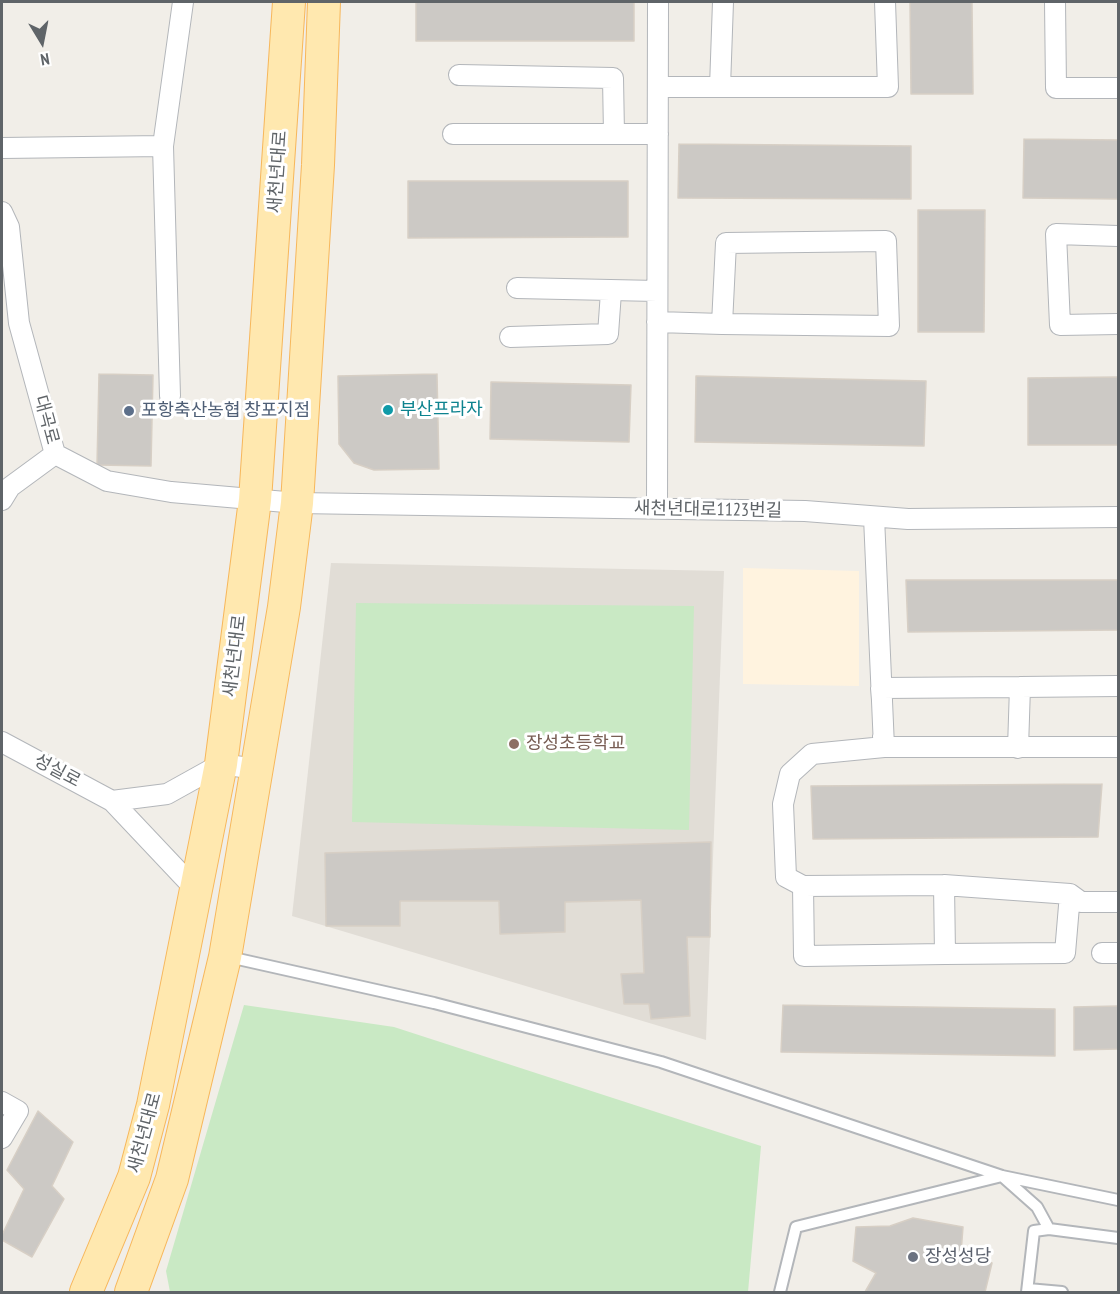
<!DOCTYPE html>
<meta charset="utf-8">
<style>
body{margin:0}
#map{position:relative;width:1120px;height:1294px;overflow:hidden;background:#f1eee8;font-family:"PT Sans Narrow",sans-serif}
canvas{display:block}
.frame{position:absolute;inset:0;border:3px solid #5f6468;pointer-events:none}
.north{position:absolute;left:12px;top:12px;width:60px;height:60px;-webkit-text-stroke:4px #fff;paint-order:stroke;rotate:170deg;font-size:16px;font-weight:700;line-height:24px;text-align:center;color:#5f6468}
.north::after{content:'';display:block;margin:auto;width:21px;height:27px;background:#5f6468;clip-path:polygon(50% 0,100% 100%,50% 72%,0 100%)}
</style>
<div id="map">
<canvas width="1120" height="1294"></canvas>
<div class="frame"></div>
<div class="north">N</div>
</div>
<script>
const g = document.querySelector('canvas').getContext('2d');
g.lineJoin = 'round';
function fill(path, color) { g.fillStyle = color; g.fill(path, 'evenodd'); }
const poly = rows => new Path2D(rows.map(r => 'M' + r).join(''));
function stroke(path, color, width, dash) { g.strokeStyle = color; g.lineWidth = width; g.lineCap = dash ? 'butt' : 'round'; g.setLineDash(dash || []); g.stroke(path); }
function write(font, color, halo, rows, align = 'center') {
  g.font = font + ' "PT Sans Narrow","Noto Sans KR",sans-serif'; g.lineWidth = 6; g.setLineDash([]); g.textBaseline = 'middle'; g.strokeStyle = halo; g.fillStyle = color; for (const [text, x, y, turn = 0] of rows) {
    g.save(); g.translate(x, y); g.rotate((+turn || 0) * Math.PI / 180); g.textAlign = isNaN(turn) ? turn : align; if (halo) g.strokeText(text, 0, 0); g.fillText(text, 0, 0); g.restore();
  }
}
fill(poly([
 [743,568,859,571,859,686,743,684]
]), '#fff3df');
fill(poly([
 [331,563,724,571,706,1040,292,916]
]), '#e1ddd6');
fill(poly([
 [356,603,694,606,689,830,352,822],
 [244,1005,394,1027,761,1146,748,1292,170,1292,166,1271]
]), '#c9e9c4');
const building = poly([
 [416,2,634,2,634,41,416,41,416,2],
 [910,2,972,2,973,94,911,94,910,2],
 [1024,139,1118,140,1118,199,1023,198,1024,139],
 [679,144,911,146,911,199,678,198,679,144],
 [408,181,628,181,628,237,408,238,408,181],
 [918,210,985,210,984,332,918,332,918,210],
 [99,374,153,375,151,466,97,465,99,374],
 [437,374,439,469,374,470,354,463,339,444,338,376,437,374],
 [696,376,926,381,924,446,695,442,696,376],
 [1118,377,1118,445,1028,445,1028,378,1118,377],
 [491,382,631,385,629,442,490,439,491,382],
 [906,580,1118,580,1118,630,908,632,906,580],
 [1102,784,1098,837,813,839,811,786,1102,784],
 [711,842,710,937,687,937,690,1016,651,1019,649,1004,624,1004,621,974,644,973,641,900,565,902,565,932,500,934,499,901,400,901,400,926,326,926,325,853,711,842],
 [783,1005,1055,1009,1055,1056,781,1052,783,1005],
 [1118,1006,1118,1049,1074,1050,1074,1007,1118,1006],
 [38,1111,73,1142,52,1186,64,1199,32,1257,2,1240,2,1235,24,1189,7,1170,38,1111],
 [913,1218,963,1227,961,1253,992,1263,985,1292,865,1292,876,1273,853,1261,856,1227,890,1226,913,1218]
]);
fill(building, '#ccc9c5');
stroke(building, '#d7cfc5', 1.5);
const lane = poly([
 [229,957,434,1003,661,1062,1002,1176,1118,1200],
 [1028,1289,1062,1292],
 [780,1292,796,1227,1002,1176,1037,1207,1049,1229],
 [1027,1292,1034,1231,1049,1229,1118,1238]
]);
const street = poly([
 [1055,2,1056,88,1118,88],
 [459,75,613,78,614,134],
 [659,87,888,87,885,2],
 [720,87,723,2],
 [453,134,658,134],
 [2,148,163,146],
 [2,212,9,227,19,323,55,454,107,481,171,492,297,503,805,511,908,519,1118,517],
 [1118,236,1056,234,1060,325,1118,324],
 [517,288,657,291],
 [657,322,722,324,726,243,886,241,889,326,722,324],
 [510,337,608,334,611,292],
 [170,396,163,146,183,2],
 [2,500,10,487,55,454],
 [657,508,658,2],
 [874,517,884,747,812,754,790,774,783,804,786,877,803,886,944,885,1070,894,1081,902,1118,902],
 [882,700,881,688,1020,687],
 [883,736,884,747,1118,747],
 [2,742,112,801,196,890],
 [1018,748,1020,687,1118,686],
 [112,801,167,794,221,764,256,769],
 [803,886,804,956,945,954,944,885],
 [1102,953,1118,953],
 [945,954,1065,953,1070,894],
 [2,1102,18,1111,2,1138]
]);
const primary = poly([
 [86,1292,134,1177,153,1105,221,764,255,500,289,2],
 [131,1292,172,1179,225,957,284,607,297,503,318,165,324,2]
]);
stroke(lane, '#b3b6ba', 14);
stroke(street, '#b3b6ba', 22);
stroke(primary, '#f7b75b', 34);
stroke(lane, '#fff', 10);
stroke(street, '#fff', 20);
stroke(primary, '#ffe8af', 32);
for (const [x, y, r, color] of [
 [388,410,6,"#0f9aa8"],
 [129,411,6,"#5c6f8a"],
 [514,744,6,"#8d6e63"],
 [913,1257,6,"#6b7280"]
]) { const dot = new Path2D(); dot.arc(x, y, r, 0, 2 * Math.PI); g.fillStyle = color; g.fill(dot); stroke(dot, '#fff', 2); }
write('18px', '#5f6468', '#fff', [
 ["새천년대로",278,172,-86],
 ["대곡로",46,420,75],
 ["새천년대로1123번길",708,510,1],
 ["새천년대로",235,656,-83],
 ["성실로",57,771,28],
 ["새천년대로",145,1133,-75]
]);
write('18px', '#0d838f', '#fff', [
 ["부산프라자",400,410]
], 'left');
write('18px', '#4e5e75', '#fff', [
 ["포항축산농협 창포지점",141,411]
], 'left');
write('18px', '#785e54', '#fff', [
 ["장성초등학교",526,744]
], 'left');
write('18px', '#5b616d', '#fff', [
 ["장성성당",925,1257]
], 'left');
</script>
